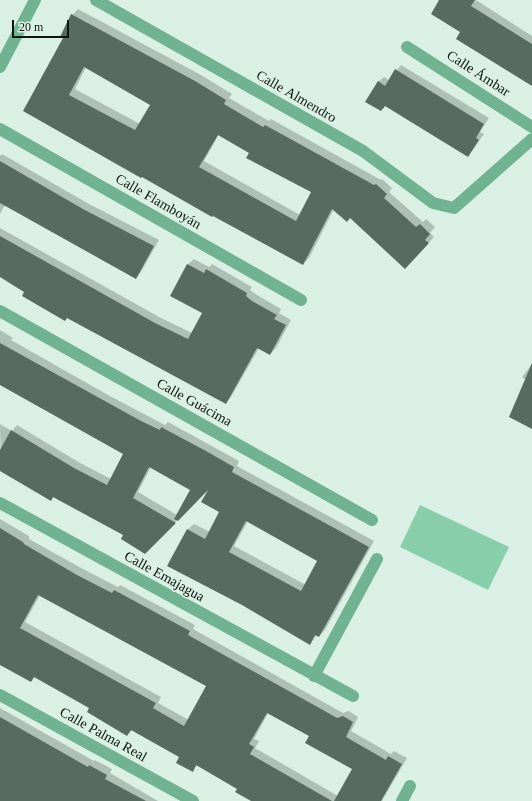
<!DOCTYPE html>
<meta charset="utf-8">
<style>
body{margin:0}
#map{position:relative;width:532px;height:801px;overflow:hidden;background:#daf0e4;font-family:"Times New Roman",serif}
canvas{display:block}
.scale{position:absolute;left:12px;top:20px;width:57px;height:18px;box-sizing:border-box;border:2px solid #0d1410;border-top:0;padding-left:5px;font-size:12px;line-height:14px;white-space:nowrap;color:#0d1410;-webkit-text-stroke:3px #daf0e4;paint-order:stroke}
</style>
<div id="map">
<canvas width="532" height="801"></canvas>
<div class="scale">20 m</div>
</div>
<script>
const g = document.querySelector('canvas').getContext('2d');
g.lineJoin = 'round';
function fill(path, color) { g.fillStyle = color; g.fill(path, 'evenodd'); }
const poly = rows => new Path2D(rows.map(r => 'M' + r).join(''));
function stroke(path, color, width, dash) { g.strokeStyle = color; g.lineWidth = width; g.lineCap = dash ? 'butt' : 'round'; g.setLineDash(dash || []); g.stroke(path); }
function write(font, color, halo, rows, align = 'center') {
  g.font = font + ' "Times New Roman",serif'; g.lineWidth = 3.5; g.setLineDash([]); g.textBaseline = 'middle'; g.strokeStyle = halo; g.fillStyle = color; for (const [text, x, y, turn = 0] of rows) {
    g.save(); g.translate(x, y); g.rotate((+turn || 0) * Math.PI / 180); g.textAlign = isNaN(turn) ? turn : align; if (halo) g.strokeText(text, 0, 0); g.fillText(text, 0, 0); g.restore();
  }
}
fill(poly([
 [420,505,509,547,488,590,400,547]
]), '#89ceab');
fill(poly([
 [441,0,476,0,532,36,532,84,461,32],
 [78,9,201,75,232,94,229,98,269,121,271,119,381,180,382,179,392,188,389,192,423,222,426,219,435,227,430,233,434,237,411,262,350,217,334,209,309,258,303,264,24,110,64,38,72,15],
 [86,67,151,104,140,124,75,89],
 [219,134,250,153,247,158,312,192,300,215,204,161],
 [401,65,489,118,480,132,484,134,468,156,386,105,381,110,378,82,384,77,389,80],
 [2,154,89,204,159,240,141,272,136,278,5,205,0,214,0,156],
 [0,228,161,318,192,333,203,313,172,295,188,264,194,259,209,267,212,264,252,287,250,290,257,295,281,309,279,313,291,320,276,348,270,354,259,348,231,397,226,403,0,276],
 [0,330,13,338,11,340,108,395,165,425,168,422,239,461,237,466,374,541,325,630,319,636,317,635,310,644,243,604,169,566,188,529,194,524,210,532,221,512,210,486,145,553,125,535,54,497,50,500,1,470,0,424,12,431,17,425,80,463,111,479,125,454,0,385],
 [151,467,191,489,177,515,138,492],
 [248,521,319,560,306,585,234,546],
 [532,364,532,428,526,380,522,377],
 [0,519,29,536,29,539,83,569,118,587,120,585,195,625,193,629,343,713,349,711,358,717,351,731,391,754,394,751,407,758,382,801,253,801,238,789,198,765,192,770,180,757,132,730,127,735,90,708,35,676,31,681,0,663],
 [40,595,207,686,189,720,158,703,161,697,25,622],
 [268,713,310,736,353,768,338,796,255,748,259,741,254,739],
 [0,708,94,761,95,760,112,769,110,773,158,801,68,801,0,763]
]), '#0003');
fill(poly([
 [439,0,475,0,471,6,532,44,532,86,456,39,460,32,431,14],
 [71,14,195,81,226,100,224,104,263,127,265,125,374,185,376,184,387,194,384,198,416,227,420,224,430,234,425,240,429,243,405,269,350,218,347,222,332,209,303,265,213,216,212,217,142,177,141,178,23,111,63,38,60,37],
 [84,67,150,105,135,130,69,95],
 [218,135,249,153,246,158,311,192,296,221,199,167],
 [395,69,484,124,476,138,479,140,468,157,385,106,381,111,365,102,378,81,385,86],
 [0,161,83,209,154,246,136,279,0,203],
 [0,236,155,323,188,339,202,313,170,296,187,264,204,273,206,269,247,293,246,296,252,301,277,315,274,319,286,325,270,355,257,348,226,404,67,318,65,321,22,296,24,292,0,277],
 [0,343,141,421,160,430,161,427,206,451,234,467,232,472,369,547,319,637,315,635,310,645,242,605,167,566,187,529,205,539,219,512,201,502,208,490,178,521,174,519,190,490,149,467,133,498,176,523,145,554,121,539,123,535,53,497,51,501,0,471,0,450,11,430,74,468,107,485,123,454,0,385],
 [246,521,317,561,301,591,229,552],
 [532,363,532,429,509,417],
 [0,528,23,542,24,544,77,575,112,593,114,590,190,631,188,635,323,710,337,718,343,716,353,722,346,737,386,760,388,756,402,764,381,801,334,801,352,769,305,743,309,736,267,713,249,744,254,747,250,754,332,801,251,801,235,792,237,789,196,765,193,772,176,763,179,757,131,730,127,736,87,712,89,708,34,677,31,682,0,665],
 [38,595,206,686,184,726,153,708,156,703,20,628],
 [0,717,88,767,89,765,107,775,105,779,146,801,0,801]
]), '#586b61');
stroke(poly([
 [96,0,363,151,433,203,454,208,532,139],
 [407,47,532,127],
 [0,67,35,0],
 [0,129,301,300],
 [0,311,372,520],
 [0,503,353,696],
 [314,676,377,559],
 [0,695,193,801],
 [402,801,410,786]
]), '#70b291', 12);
write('14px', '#0d1410', '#daf0e4', [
 ["Calle Ámbar",478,74,33],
 ["Calle Almendro",296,97,30],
 ["Calle Flamboyán",158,202,30],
 ["Calle Guácima",194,403,29],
 ["Calle Emajagua",164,577,29],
 ["Calle Palma Real",103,735,29]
]);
</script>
